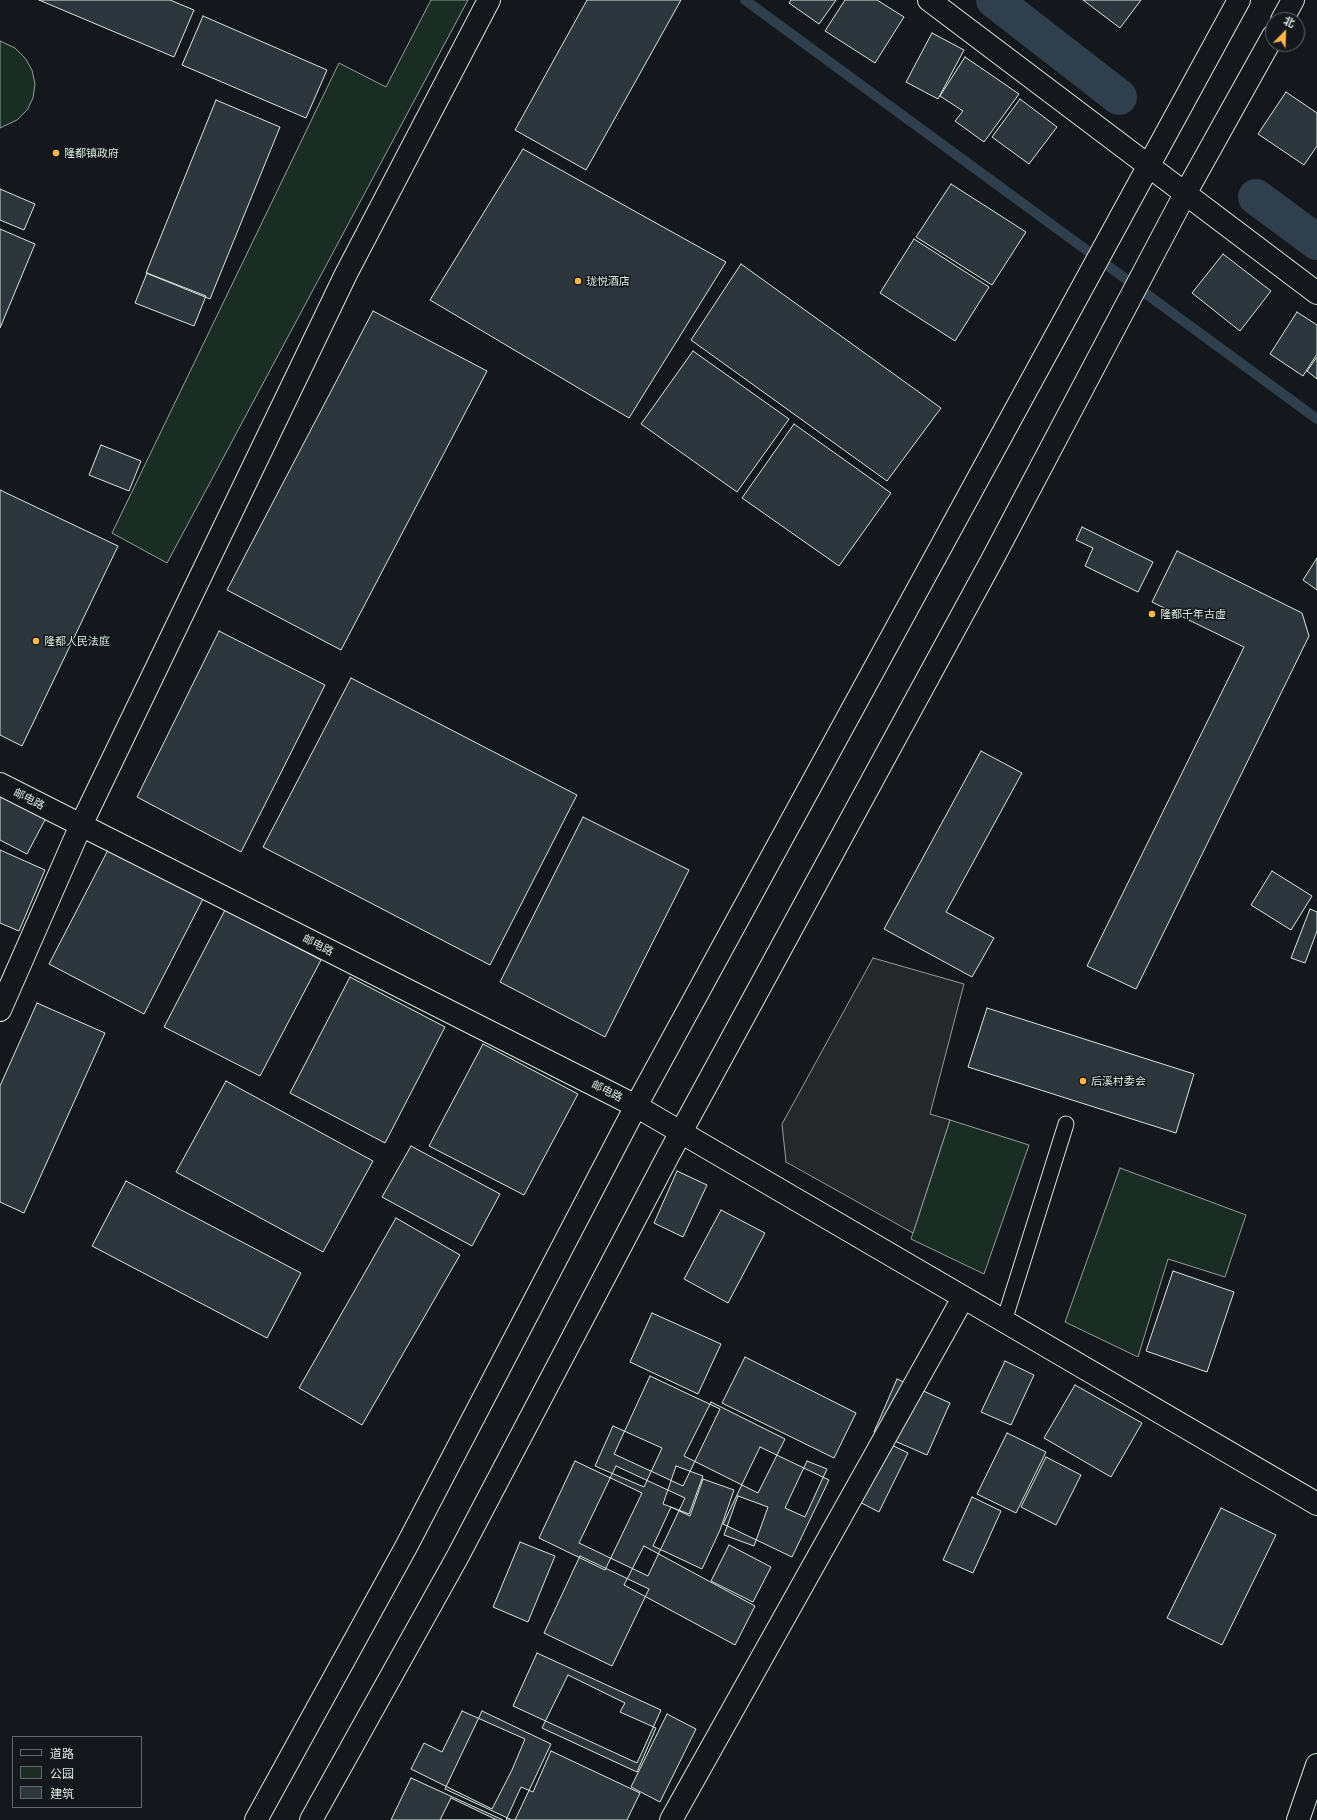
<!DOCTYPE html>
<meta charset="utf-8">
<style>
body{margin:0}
#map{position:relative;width:1317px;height:1820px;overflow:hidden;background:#14181c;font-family:Barlow,"Noto Sans SC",sans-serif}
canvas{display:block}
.legend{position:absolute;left:12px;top:1736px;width:130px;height:72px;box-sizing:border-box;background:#14181c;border:1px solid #626a69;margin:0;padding:5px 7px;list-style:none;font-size:12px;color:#d8e6dc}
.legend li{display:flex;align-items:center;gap:8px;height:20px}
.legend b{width:20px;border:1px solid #626a69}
.north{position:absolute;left:1265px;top:12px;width:40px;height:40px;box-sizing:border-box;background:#14181c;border:1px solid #626a69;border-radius:50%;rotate:23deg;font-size:11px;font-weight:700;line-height:16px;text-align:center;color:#d8e6dc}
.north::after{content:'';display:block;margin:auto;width:14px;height:18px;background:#ffb74d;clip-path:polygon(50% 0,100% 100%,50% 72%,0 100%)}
</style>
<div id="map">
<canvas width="1317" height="1820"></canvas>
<ul class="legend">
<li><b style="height:5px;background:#14181c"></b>道路</li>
<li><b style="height:11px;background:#1a2d24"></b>公园</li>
<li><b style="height:11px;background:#2c363c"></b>建筑</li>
</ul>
<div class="north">北</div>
</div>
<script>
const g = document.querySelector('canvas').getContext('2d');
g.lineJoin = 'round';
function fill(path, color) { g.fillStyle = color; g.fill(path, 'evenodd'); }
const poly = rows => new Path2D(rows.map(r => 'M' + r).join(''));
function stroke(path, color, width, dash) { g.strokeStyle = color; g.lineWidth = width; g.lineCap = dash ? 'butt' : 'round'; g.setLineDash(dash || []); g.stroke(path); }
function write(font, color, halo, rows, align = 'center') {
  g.font = font + ' Barlow,"Noto Sans SC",sans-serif'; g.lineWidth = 3; g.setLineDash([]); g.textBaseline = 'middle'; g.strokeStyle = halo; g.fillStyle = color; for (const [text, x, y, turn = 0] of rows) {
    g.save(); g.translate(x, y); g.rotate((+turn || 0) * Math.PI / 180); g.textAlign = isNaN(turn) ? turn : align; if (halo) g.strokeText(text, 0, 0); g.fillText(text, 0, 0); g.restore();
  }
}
const green = poly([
 [431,0,468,0,167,563,112,533,339,63,386,87,431,0],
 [0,41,15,48,25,58,32,70,35,84,33,98,27,110,17,120,0,128,0,41],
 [950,1120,1029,1145,984,1274,911,1239,950,1120],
 [1120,1168,1246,1215,1225,1277,1168,1259,1138,1357,1065,1322,1120,1168]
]);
fill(green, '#1a2d24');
stroke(green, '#939e99', 1);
const parking = poly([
 [873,958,964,984,930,1114,950,1120,913,1233,786,1162,782,1124,873,958]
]);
fill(parking, '#24282b');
stroke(parking, '#939e99', 1);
stroke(poly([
 [745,0,1317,419]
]), '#2f3f4d', 10);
stroke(poly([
 [994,0,1119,97],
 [1256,197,1317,242]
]), '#2f3f4d', 36);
const building = poly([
 [39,0,170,0,194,10,174,57,39,0],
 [587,0,681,0,586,170,515,130,587,0],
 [791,0,836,0,819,24,789,3,791,0],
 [845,0,877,0,904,17,875,63,825,31,845,0],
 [1083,0,1141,0,1120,28,1083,0],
 [203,16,327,70,306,118,182,65,203,16],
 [932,33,964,50,938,99,906,82,932,33],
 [965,57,1019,94,984,142,955,121,963,111,940,96,965,57],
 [1286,92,1317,113,1317,146,1304,165,1258,134,1286,92],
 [1020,99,1057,127,1029,164,992,137,1020,99],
 [216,100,280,127,210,299,146,273,216,100],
 [523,149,726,262,629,418,430,300,523,149],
 [951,184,1026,232,992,285,916,237,951,184],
 [0,189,35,204,24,230,0,220,0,189],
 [0,229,35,244,0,328,0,229],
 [914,239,989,287,955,341,880,293,914,239],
 [1223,254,1271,291,1240,331,1192,293,1223,254],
 [741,264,941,408,887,481,691,340,741,264],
 [147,273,206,296,194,326,135,303,147,273],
 [373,311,487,371,341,650,227,590,373,311],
 [1297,312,1317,325,1317,354,1303,376,1270,354,1297,312],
 [693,351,789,419,737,492,641,424,693,351],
 [1317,357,1317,379,1307,371,1317,357],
 [794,424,891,493,839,566,742,498,794,424],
 [101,445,141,461,129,491,89,475,101,445],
 [0,490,118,546,22,746,0,735,0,490],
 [1082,527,1153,562,1138,592,1085,566,1093,548,1076,540,1082,527],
 [1177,551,1302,613,1309,636,1136,989,1087,966,1244,647,1152,602,1177,551],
 [1317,558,1317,590,1303,580,1317,558],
 [219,631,325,685,241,852,137,797,219,631],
 [351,678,577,795,490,965,263,847,351,678],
 [981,751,1022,773,946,912,994,938,972,977,884,929,981,751],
 [0,792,47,816,27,854,0,840,0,792],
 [583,817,689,870,605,1037,500,982,583,817],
 [109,848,204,897,144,1014,49,964,109,848],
 [0,850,45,870,19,931,0,923,0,850],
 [1272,871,1312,896,1291,930,1251,905,1272,871],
 [1310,909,1317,912,1317,931,1305,963,1291,958,1310,909],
 [225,910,321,960,260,1076,164,1027,225,910],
 [350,977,445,1027,385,1143,290,1093,350,977],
 [37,1003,105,1033,24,1213,0,1202,0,1086,37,1003],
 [987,1008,1194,1074,1176,1133,968,1067,987,1008],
 [483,1044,578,1094,524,1195,429,1146,483,1044],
 [226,1081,373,1161,323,1252,176,1172,226,1081],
 [411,1146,500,1194,472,1246,382,1197,411,1146],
 [677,1171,707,1185,683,1237,654,1223,677,1171],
 [126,1181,301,1273,267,1338,92,1246,126,1181],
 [721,1210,765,1233,728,1303,684,1279,721,1210],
 [396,1218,460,1255,362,1425,299,1388,396,1218],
 [1173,1271,1234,1292,1207,1372,1146,1351,1173,1271],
 [652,1313,721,1344,698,1394,630,1362,652,1313],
 [745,1357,856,1413,834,1458,722,1403,745,1357],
 [1005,1361,1034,1375,1011,1425,981,1412,1005,1361],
 [650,1376,720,1409,683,1486,614,1454,650,1376],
 [897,1379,950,1403,927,1455,874,1432,897,1379],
 [1075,1385,1142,1423,1111,1477,1044,1438,1075,1385],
 [711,1402,785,1439,758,1493,684,1456,711,1402],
 [613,1426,662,1448,644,1487,595,1466,613,1426],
 [1007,1433,1046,1452,1016,1513,977,1494,1007,1433],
 [873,1436,908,1453,879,1512,844,1494,873,1436],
 [760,1447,829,1480,792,1557,723,1524,760,1447],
 [1046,1457,1081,1475,1056,1525,1021,1507,1046,1457],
 [575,1461,642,1493,605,1570,539,1538,575,1461],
 [807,1461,827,1469,805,1517,785,1508,807,1461],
 [616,1466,685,1498,648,1576,579,1543,616,1466],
 [676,1466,703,1476,689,1514,663,1504,676,1466],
 [703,1479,734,1490,720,1530,702,1569,653,1546,671,1507,690,1516,703,1479],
 [738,1496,768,1507,754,1546,724,1535,738,1496],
 [972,1497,1001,1511,973,1573,943,1560,972,1497],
 [1221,1508,1276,1535,1222,1645,1167,1618,1221,1508],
 [520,1542,555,1556,528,1622,493,1607,520,1542],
 [729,1545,771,1567,753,1602,711,1581,729,1545],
 [644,1546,755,1606,735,1645,624,1585,644,1546],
 [580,1556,649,1589,612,1666,544,1633,580,1556],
 [537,1653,661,1710,637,1763,513,1706,537,1653],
 [568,1675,625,1703,620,1712,656,1728,637,1772,542,1728,568,1675],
 [462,1711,525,1739,512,1770,492,1809,411,1769,424,1743,442,1752,462,1711],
 [482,1711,551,1744,515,1820,512,1820,445,1789,482,1711],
 [667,1714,696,1729,660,1802,631,1787,667,1714],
 [551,1751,640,1793,627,1820,506,1820,521,1787,533,1792,551,1751],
 [411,1778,503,1820,391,1820,411,1778],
 [451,1798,497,1820,440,1820,451,1798]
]);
fill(building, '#2c363c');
stroke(building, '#d8e6dc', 1);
const lane = poly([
 [1004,1321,1066,1124]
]);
const street = poly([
 [0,784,636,1106,1317,1504],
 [0,1010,81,825,346,274,489,0],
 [671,1820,963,1298]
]);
const primary = poly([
 [929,0,1317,293],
 [1282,20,1293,0],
 [256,1820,406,1547,636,1106,1239,0],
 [311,1820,458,1556,668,1156,992,560,1185,194,1273,36]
]);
const highway = poly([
 [1298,1820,1317,1765]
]);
stroke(lane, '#d8e6dc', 17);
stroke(street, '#d8e6dc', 24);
stroke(primary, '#d8e6dc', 24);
stroke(highway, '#d8e6dc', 24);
stroke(lane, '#14181c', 15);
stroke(street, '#14181c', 22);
stroke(primary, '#14181c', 22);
stroke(highway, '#14181c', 22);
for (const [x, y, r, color] of [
 [56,153,4,"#ffb74d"],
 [578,281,4,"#ffb74d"],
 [1152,614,4,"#ffb74d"],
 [36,641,4,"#ffb74d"],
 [1083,1081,4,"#ffb74d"]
]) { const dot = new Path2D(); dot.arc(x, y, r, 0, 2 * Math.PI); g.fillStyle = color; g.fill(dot); stroke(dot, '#14181c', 1.5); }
write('11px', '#d8e6dc', '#14181c', [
 ["隆都镇政府",64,153],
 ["珑悦酒店",586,281],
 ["隆都千年古虚",1160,614],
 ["隆都人民法庭",44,641],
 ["后溪村委会",1091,1081]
], 'left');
write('11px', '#d8e6dc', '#14181c', [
 ["邮电路",29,799,27],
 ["邮电路",318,945,27],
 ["邮电路",607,1091,27]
]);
</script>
